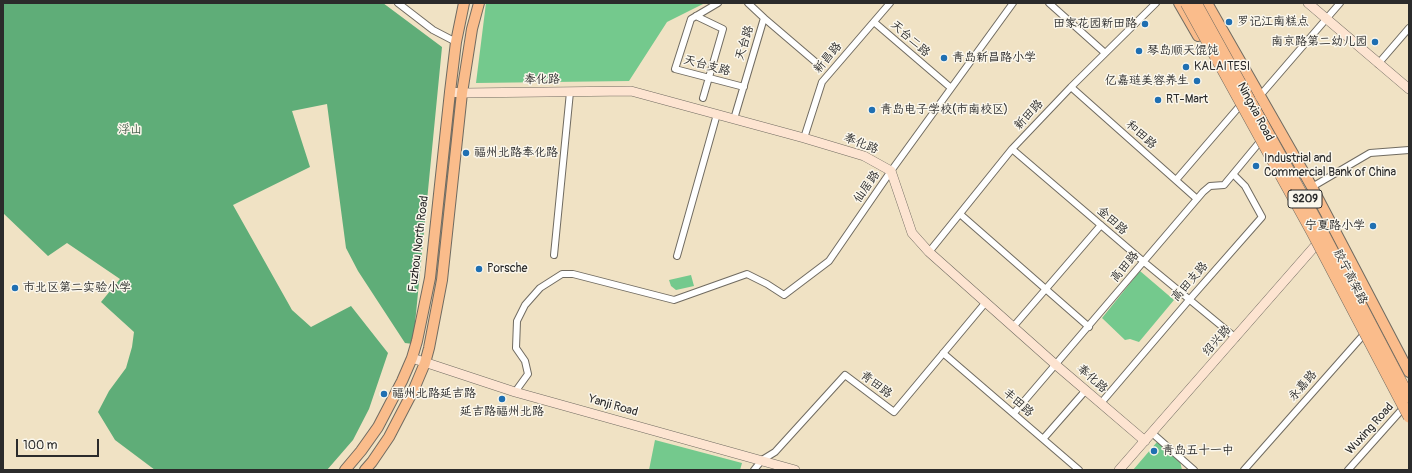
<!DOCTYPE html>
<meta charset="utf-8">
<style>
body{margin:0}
#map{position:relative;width:1412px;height:473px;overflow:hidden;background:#f0e2c4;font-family:Pangolin,sans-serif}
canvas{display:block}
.frame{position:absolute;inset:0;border:4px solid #2b2b2b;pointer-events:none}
.scale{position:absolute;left:16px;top:439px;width:83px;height:18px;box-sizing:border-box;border:2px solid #2b2b2b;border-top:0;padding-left:5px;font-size:12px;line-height:14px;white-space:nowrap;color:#2b2b2b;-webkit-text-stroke:3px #fbf7ec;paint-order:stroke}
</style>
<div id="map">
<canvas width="1412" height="473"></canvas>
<div class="frame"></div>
<div class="scale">100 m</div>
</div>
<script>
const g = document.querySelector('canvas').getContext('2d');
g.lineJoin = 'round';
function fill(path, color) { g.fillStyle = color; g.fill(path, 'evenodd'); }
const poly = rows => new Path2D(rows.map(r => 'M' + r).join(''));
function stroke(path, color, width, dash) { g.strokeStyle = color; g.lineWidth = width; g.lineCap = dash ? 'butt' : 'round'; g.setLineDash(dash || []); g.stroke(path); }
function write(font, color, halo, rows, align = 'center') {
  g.font = font + ' Pangolin,"LXGW WenKai TC",sans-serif'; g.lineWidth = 3; g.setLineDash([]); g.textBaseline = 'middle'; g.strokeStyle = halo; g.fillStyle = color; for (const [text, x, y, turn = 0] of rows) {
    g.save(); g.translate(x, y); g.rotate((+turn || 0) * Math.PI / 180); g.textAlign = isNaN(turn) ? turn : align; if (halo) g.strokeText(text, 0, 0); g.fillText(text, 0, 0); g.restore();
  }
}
fill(poly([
 [486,3,705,3,667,22,629,81,476,83],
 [1140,271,1174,300,1139,342,1130,339,1125,340,1102,318],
 [691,275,694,286,676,290,671,286,669,280],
 [655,440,742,463,740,470,649,470],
 [1157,442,1167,449,1180,461,1182,470,1133,470]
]), '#74c98d');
fill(poly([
 [3,3,383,3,442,47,413,344,405,343,358,271,346,248,327,104,292,111,310,167,233,205,292,310,311,327,351,306,388,353,369,409,353,440,327,470,155,470,115,440,98,412,109,391,126,368,132,347,134,332,101,302,120,279,67,243,48,256,3,213]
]), '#5fad78');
const street = poly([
 [398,3,433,30,456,42],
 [718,3,691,19,675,69,744,87],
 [1049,3,1105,53],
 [696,16,723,29,703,98],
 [764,18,819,65],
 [874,22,951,88],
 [1378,64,1409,28],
 [1071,87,1197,199],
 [1258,98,1340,3],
 [734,119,764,18,748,3],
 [804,138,822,82,890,3],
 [1012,149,1144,262,1236,338],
 [1176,180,1238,108,1244,105],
 [1312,187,1370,153,1409,150],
 [960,214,1089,327],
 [929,252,1012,149,1071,87,1156,3],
 [554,255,570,92],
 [677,256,717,114],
 [1013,327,1101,225],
 [943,353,1079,470],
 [515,392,528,374,525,361,516,348,517,321,525,305,540,288,562,274,573,274,674,300,747,274,767,284,784,295,829,261,891,171,1013,3],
 [1101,403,1189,300,1262,217,1245,186,1233,174],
 [1014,413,1203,192,1210,186,1224,185,1258,144],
 [1152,433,1194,470],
 [1043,439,1086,390],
 [754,470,762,460,775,452,845,375,894,412,986,302],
 [1244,470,1366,332],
 [1348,470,1405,406]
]);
const secondary = poly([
 [1308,3,1409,89],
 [450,92,462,93,631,91,804,138,864,156,891,171,912,233,929,252,1056,365,1145,441],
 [412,358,515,392,795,470],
 [1119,470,1322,238]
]);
const primary = poly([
 [1179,3,1198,36],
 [1207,3,1312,187,1409,372],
 [345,470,361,451,378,427,402,381,412,358,417,341,430,278,450,92,456,42,464,3],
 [365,470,372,462,389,437,414,389,425,363,429,348,442,280,462,93,472,29,479,3]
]);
stroke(street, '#706b61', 8);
stroke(secondary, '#706b61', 10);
stroke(primary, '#706b61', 12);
stroke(street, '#fff', 6);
stroke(secondary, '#fde4d1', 9);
stroke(primary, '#fabc8b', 10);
const highwayBridge = poly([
 [1186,3,1312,232,1409,417],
 [1196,3,1320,227,1409,397]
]);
stroke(highwayBridge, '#706b61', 12, []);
stroke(highwayBridge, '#fabc8b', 11);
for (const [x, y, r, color] of [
 [1229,22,4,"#1f6fb2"],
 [1145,24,4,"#1f6fb2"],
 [1375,42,4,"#1f6fb2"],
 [1139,51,4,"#1f6fb2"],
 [944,58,4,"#1f6fb2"],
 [1186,67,4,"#1f6fb2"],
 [1197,81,4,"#1f6fb2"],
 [1158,100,4,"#1f6fb2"],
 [872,110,4,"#1f6fb2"],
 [466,153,4,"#1f6fb2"],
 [1256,166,4,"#1f6fb2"],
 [1373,226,4,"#1f6fb2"],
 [479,269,4,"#1f6fb2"],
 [15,288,4,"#1f6fb2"],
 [384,394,4,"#1f6fb2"],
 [502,399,4,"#1f6fb2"],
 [1154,451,4,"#1f6fb2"]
]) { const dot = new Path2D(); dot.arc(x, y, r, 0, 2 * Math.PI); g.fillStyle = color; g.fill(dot); stroke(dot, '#fbf7ec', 1.5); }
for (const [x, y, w] of [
 [1305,199,34]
]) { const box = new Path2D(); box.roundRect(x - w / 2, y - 9, w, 18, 3); g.fillStyle = '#fbf7ec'; g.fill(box); stroke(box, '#2b2b2b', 1); }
write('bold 11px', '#2b2b2b', null, [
 ["S209",1305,199]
]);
write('12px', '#2b2b2b', '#fbf7ec', [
 ["罗记江南糕点",1237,22],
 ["田家花园新田路",1137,24,"right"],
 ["南京路第二幼儿园",1367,42,"right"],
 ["琴岛顺天馄饨",1147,51],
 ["青岛新昌路小学",952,58],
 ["KALAITESI",1194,67],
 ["亿嘉琏美容养生",1189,81,"right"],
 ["RT-Mart",1166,100],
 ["青岛电子学校(市南校区)",880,110],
 ["福州北路奉化路",474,153],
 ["Industrial and",1264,159],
 ["Commercial Bank of China",1264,173],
 ["宁夏路小学",1365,226,"right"],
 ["Porsche",487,269],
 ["市北区第二实验小学",23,288],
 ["福州北路延吉路",392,394],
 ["延吉路福州北路",502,412,"center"],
 ["青岛五十一中",1162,451]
], 'left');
write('12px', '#2b2b2b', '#fbf7ec', [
 ["天台二路",910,39,41],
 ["天台路",745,43,-73],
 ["新昌路",828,58,-50],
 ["天台支路",707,66,15],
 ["奉化路",542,80,-1],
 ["Ningxia Road",1255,112,62],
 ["新田路",1029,115,-47],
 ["和田路",1141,135,42],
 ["奉化路",861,144,21],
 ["仙居路",867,187,-55],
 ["金田路",1112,221,41],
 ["Fuzhou North Road",419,244,-83],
 ["高田路",1125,267,-50],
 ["胶宁高架路",1350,277,63],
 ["高田支路",1190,282,-49],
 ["绍兴路",1217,341,-49],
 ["奉化路",1092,379,41],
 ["青田路",876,385,37],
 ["永嘉路",1303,386,-49],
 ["丰田路",1018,403,41],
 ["Yanji Road",613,406,16],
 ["Wuxing Road",1370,429,-48]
]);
write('12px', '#415a48', '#fbf7ec', [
 ["浮山",130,130]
]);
</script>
